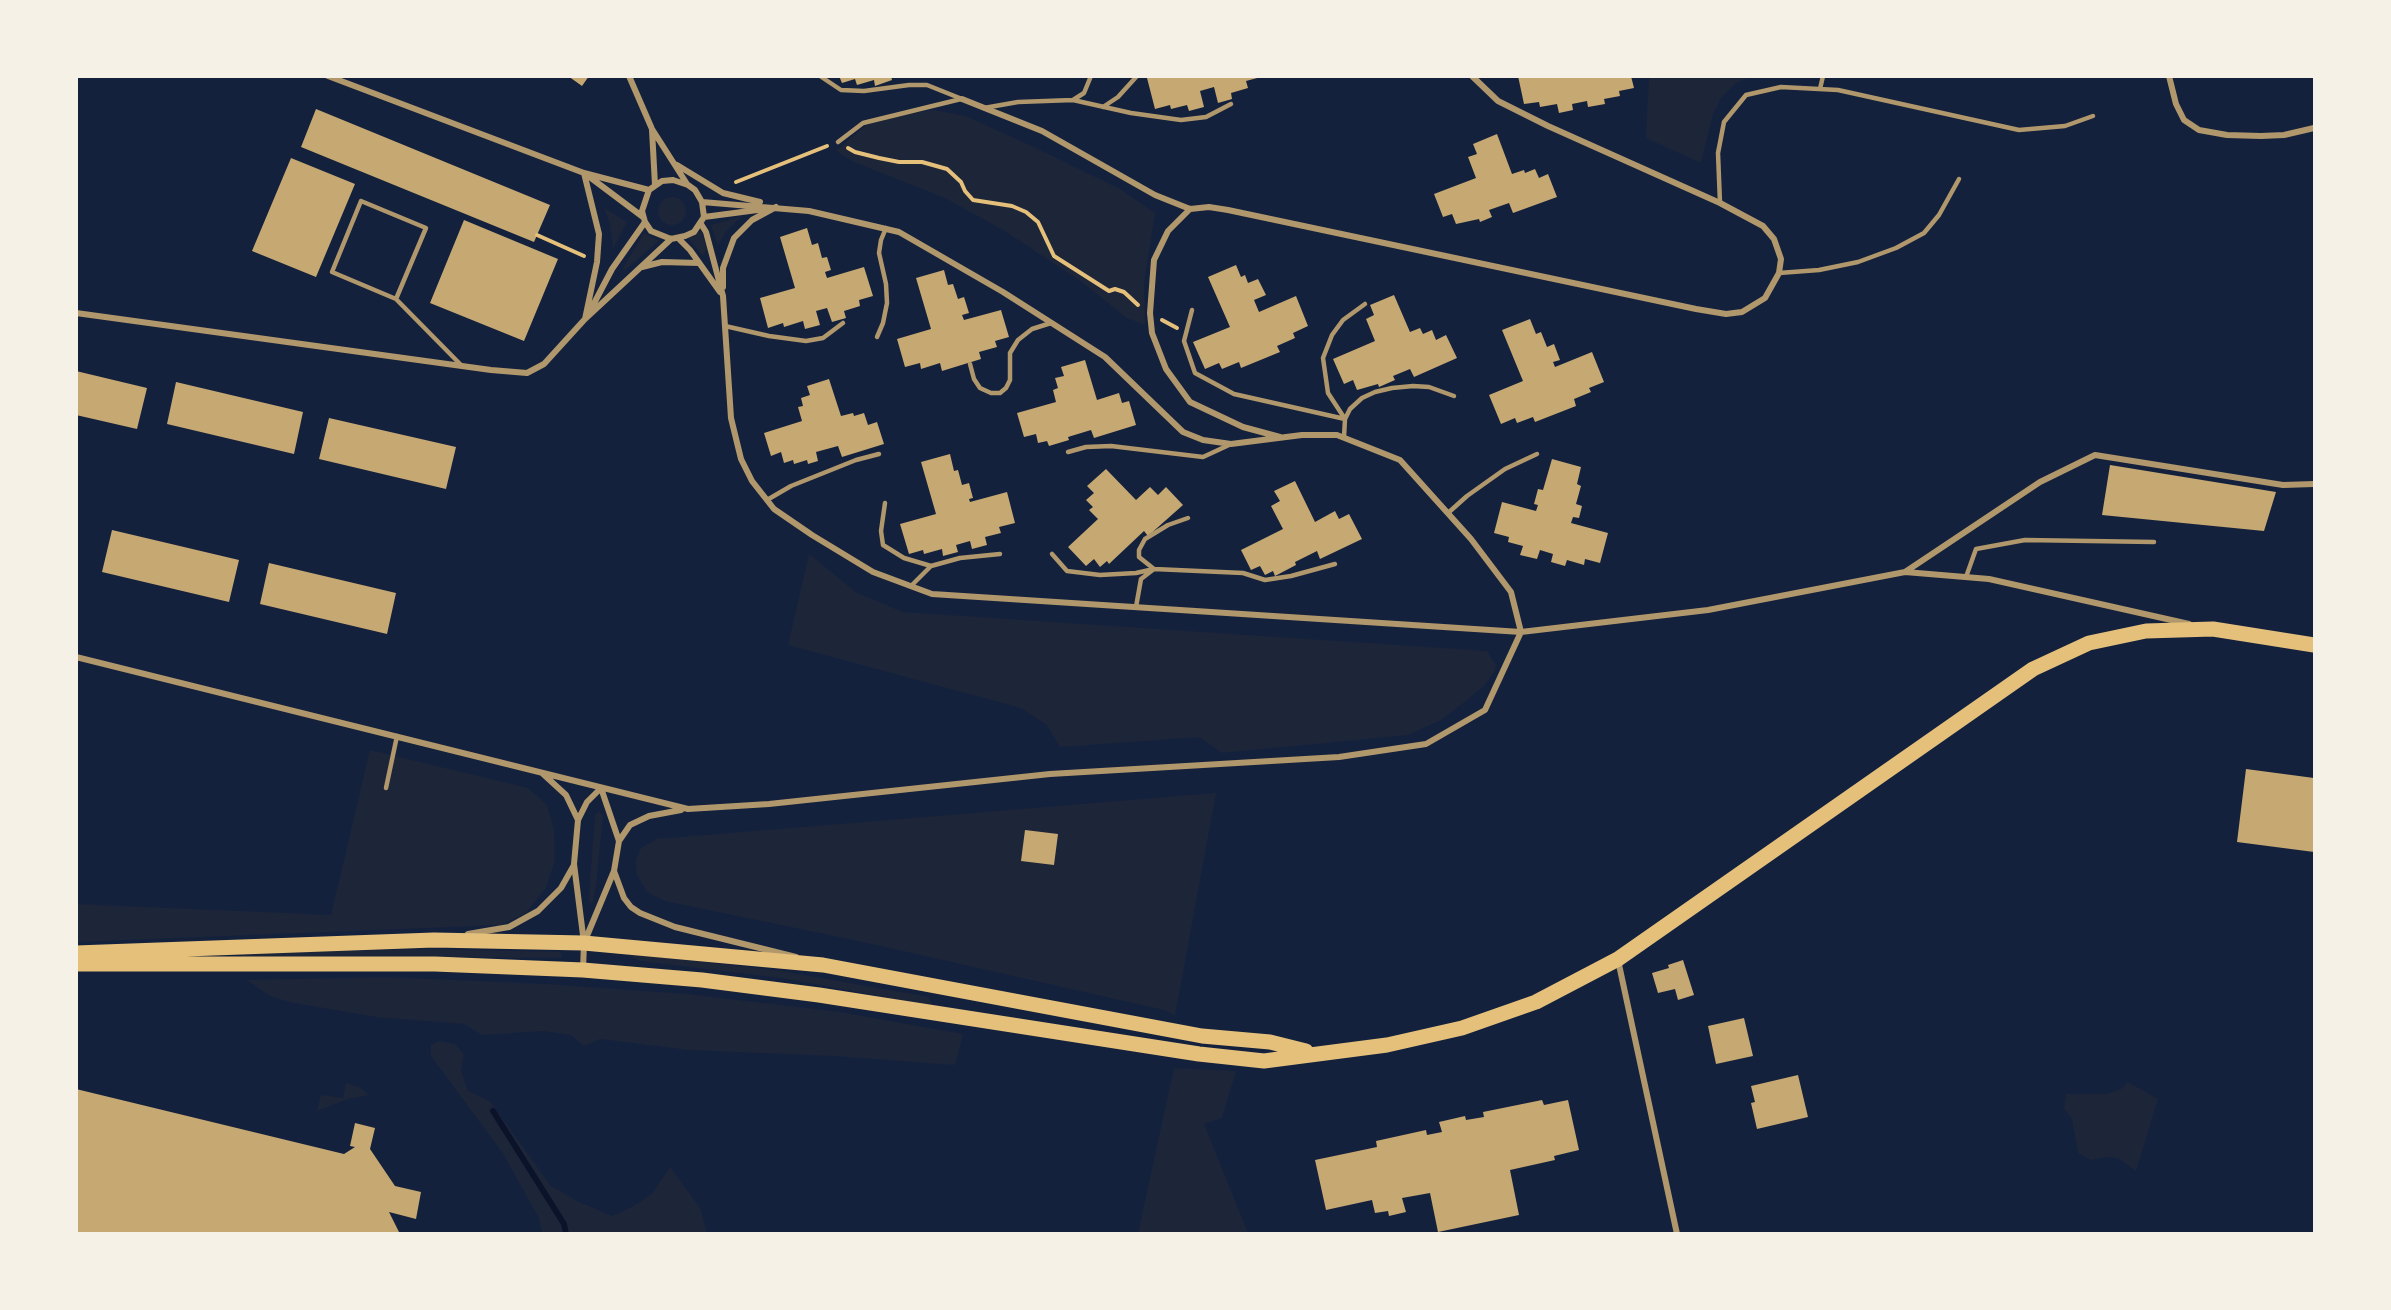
<!DOCTYPE html>
<style>
body{margin:0}
#map{position:relative;width:2391px;height:1310px;overflow:hidden;background:#14213d;font-family:Lato,sans-serif}
canvas{display:block}
.frame{position:absolute;inset:0;border:78px solid #f6f1e7;pointer-events:none}
</style>
<div id="map">
<canvas width="2391" height="1310"></canvas>
<div class="frame"></div>
</div>
<script>
const g = document.querySelector('canvas').getContext('2d');
g.lineJoin = 'round';
function fill(path, color) { g.fillStyle = color; g.fill(path, 'evenodd'); }
const poly = rows => new Path2D(rows.map(r => 'M' + r).join(''));
function stroke(path, color, width, dash) { g.strokeStyle = color; g.lineWidth = width; g.lineCap = dash ? 'butt' : 'round'; g.setLineDash(dash || []); g.stroke(path); }
fill(poly([
 [1649,77,1649,76,1751,77,1736,83,1721,98,1713,114,1701,163,1646,138],
 [934,110,966,116,1042,151,1120,189,1155,213,1144,284,1145,325,1127,318,1083,283,1005,231,945,198,854,162,836,151,866,125,897,115],
 '658 211a14 14 0 1 1 28 0a14 14 0 1 1-28 0Z',
 [604,208,627,222,613,249,610,224],
 [741,217,727,230,718,245,711,225],
 [701,231,707,249,703,256,687,237],
 [644,233,659,241,625,270,623,268],
 [809,554,857,593,903,612,1487,651,1496,665,1494,672,1484,686,1467,700,1441,720,1408,735,1222,753,1199,737,1060,747,1047,725,1021,708,788,645],
 [370,750,528,788,547,805,554,830,555,860,546,888,526,913,501,925,77,942,76,904,331,915],
 [1216,793,1175,1016,1164,1010,863,942,665,901,647,892,637,875,636,860,641,848,657,839],
 [599,811,603,816,596,885,593,902,590,904,589,895,595,815],
 [431,949,560,952,563,956,560,958,399,957,246,961,239,953],
 [640,955,776,970,929,997,932,1006,788,979,641,961,628,956],
 [386,977,546,984,687,994,840,1012,963,1034,955,1065,834,1056,689,1050,600,1039,584,1046,571,1035,543,1031,482,1035,464,1024,377,1017,289,1002,270,996,247,980],
 [439,1041,455,1044,464,1054,461,1071,468,1091,490,1101,550,1185,577,1201,612,1216,632,1207,652,1194,670,1167,700,1208,707,1233,542,1233,539,1218,502,1152,431,1056,431,1045],
 [1174,1068,1236,1071,1222,1118,1204,1124,1248,1233,1138,1233],
 [2128,1082,2158,1099,2136,1171,2118,1158,2108,1157,2091,1160,2078,1153,2072,1119,2064,1108,2066,1094,2107,1094,2121,1089],
 [346,1083,361,1088,368,1095,348,1099,317,1111,321,1095,343,1098]
]), '#1d2539');
stroke(poly([
 [493,1111,564,1224,566,1234]
]), '#0b132b', 6);
fill(poly([
 [568,76,589,76,582,86],
 [839,76,891,76,892,80,875,86,874,80,857,85,855,79,842,83],
 [1153,76,1261,76,1261,77,1246,81,1248,88,1231,93,1232,99,1218,103,1214,87,1200,91,1204,107,1189,111,1187,105,1171,109,1170,105,1155,109,1147,78],
 [1518,76,1631,76,1634,88,1619,91,1620,96,1604,99,1605,104,1588,107,1587,101,1572,104,1573,110,1559,113,1557,104,1540,107,1539,102,1524,104],
 [316,109,550,205,534,242,301,147],
 [1497,134,1512,174,1524,170,1525,173,1535,169,1539,178,1548,174,1557,197,1513,213,1509,203,1489,210,1492,217,1480,222,1479,219,1456,224,1452,214,1443,217,1434,194,1476,178,1468,157,1477,154,1473,144],
 [291,158,355,184,316,277,252,251],
 [464,220,558,259,524,341,430,303],
 [807,228,812,245,818,243,822,258,827,257,831,270,825,272,827,278,864,267,873,296,859,300,860,306,844,311,846,318,832,322,827,308,816,311,820,325,805,329,803,321,784,327,783,323,768,328,760,298,795,288,780,237],
 [1236,265,1241,277,1245,275,1248,283,1258,279,1266,295,1254,300,1259,312,1296,296,1308,326,1293,333,1295,338,1277,346,1280,352,1241,368,1239,362,1222,369,1219,363,1205,369,1193,342,1230,327,1208,277],
 [944,270,948,285,953,284,958,299,964,297,969,313,962,315,964,320,1001,310,1009,337,995,341,997,347,979,352,981,359,942,371,940,363,921,369,920,363,905,367,897,339,931,329,916,278],
 [1394,295,1410,332,1420,328,1423,334,1432,330,1436,340,1446,335,1457,358,1414,377,1410,369,1393,376,1395,380,1379,387,1378,384,1357,390,1353,380,1344,384,1333,359,1375,341,1366,319,1374,315,1370,305],
 [1530,319,1536,334,1541,332,1547,347,1554,344,1560,360,1553,362,1555,367,1592,352,1604,382,1589,388,1591,392,1574,399,1576,406,1535,422,1533,417,1517,423,1515,418,1501,424,1489,395,1523,381,1502,330],
 [1085,360,1097,400,1119,393,1122,403,1129,401,1136,425,1094,438,1091,430,1068,437,1069,440,1049,446,1047,441,1038,443,1036,434,1024,437,1017,413,1056,402,1053,390,1058,388,1055,378,1064,376,1061,367],
 [76,371,147,388,137,429,76,415],
 [829,379,841,416,853,413,854,416,864,413,868,425,877,422,884,444,842,457,838,446,816,452,818,461,808,464,807,460,794,464,793,460,784,463,781,452,771,456,764,433,802,421,798,407,803,406,801,398,810,395,807,386],
 [176,382,303,412,294,454,167,424],
 [329,418,456,447,446,489,319,459],
 [950,454,954,471,958,470,962,485,969,483,973,498,969,499,970,502,1007,492,1015,523,999,527,1001,533,985,537,987,545,972,549,970,541,956,545,958,552,943,556,942,549,924,554,923,550,909,554,900,524,936,514,921,462],
 [1552,459,1581,467,1577,484,1581,486,1576,504,1582,506,1579,518,1573,517,1571,523,1608,533,1600,563,1585,559,1584,565,1567,560,1565,566,1551,562,1553,554,1540,550,1537,559,1520,555,1523,546,1508,542,1509,537,1494,533,1502,502,1536,511,1538,505,1534,504,1538,489,1543,490],
 [2110,465,2276,492,2264,531,2102,515],
 [1106,469,1136,500,1150,487,1158,495,1166,487,1183,505,1148,536,1144,531,1109,564,1107,561,1100,567,1094,559,1086,566,1068,547,1098,519,1089,510,1093,507,1086,500,1094,493,1087,486],
 [1295,481,1315,522,1335,511,1339,519,1349,514,1362,539,1320,559,1317,551,1295,562,1296,565,1275,576,1273,571,1265,575,1260,566,1251,570,1241,550,1283,529,1271,506,1280,501,1274,491],
 [112,530,239,560,229,602,102,572],
 [269,563,396,593,387,634,260,604],
 [2246,769,2314,778,2314,852,2237,842],
 [1025,830,1058,834,1054,865,1021,861],
 [1683,960,1694,995,1678,1000,1675,989,1658,993,1652,973,1669,968,1668,965],
 [1744,1018,1753,1056,1716,1064,1708,1026],
 [1798,1075,1808,1117,1757,1129,1751,1103,1755,1102,1751,1086],
 [76,1089,344,1154,355,1147,350,1146,355,1123,375,1128,370,1149,395,1186,421,1192,416,1219,389,1212,400,1234,76,1234],
 [1542,1100,1544,1105,1568,1100,1579,1150,1554,1156,1555,1160,1510,1170,1519,1215,1438,1232,1430,1193,1402,1198,1406,1212,1389,1216,1388,1211,1375,1213,1372,1200,1326,1210,1315,1160,1377,1147,1376,1141,1426,1130,1427,1135,1442,1132,1439,1122,1465,1116,1466,1120,1484,1117,1483,1112]
]), '#c6a872');
stroke(poly([
 [848,148,855,152,879,158,899,162,922,162,947,169,961,182,965,191,973,200,1012,206,1026,212,1038,222,1054,256,1109,291,1115,289,1124,292,1138,305],
 [736,182,827,146],
 [537,235,584,256],
 [1162,320,1177,328]
]), '#e5c07b', 4);
stroke(poly([
 [820,76,841,90,864,91,909,85,927,85,962,99],
 [1820,89,1823,76],
 [1073,100,1131,113,1181,120,1206,117,1231,104],
 [1103,107,1118,97,1137,76],
 [984,108,1018,102,1073,100,1084,93,1091,76],
 [838,142,863,123,961,99],
 [1720,203,1718,153,1724,122,1746,95,1781,87,1838,90,2019,130,2065,126,2093,116],
 [1779,273,1819,270,1858,262,1896,248,1924,233,1939,215,1959,179],
 [396,299,332,272,361,201,426,228,396,299,461,365],
 [1192,310,1184,341,1195,373,1234,394,1345,419,1328,393,1323,358,1332,335,1343,320,1365,304],
 [725,326,769,336,806,341,823,338,843,323],
 [877,337,883,323,887,303,886,284,879,253,881,240,886,228],
 [970,364,974,379,980,388,991,393,1000,393,1006,388,1010,380,1010,353,1018,340,1032,329,1051,323],
 [1344,437,1345,419,1350,409,1362,398,1375,392,1392,388,1413,386,1429,387,1454,396],
 [1068,452,1086,447,1111,446,1203,457,1229,445],
 [767,500,791,486,856,460,879,454],
 [885,503,881,531,883,545,904,558,931,566],
 [1448,513,1467,496,1505,469,1537,454],
 [1052,554,1067,571,1100,575,1136,573,1154,569,1139,557,1139,550,1145,539,1168,525,1188,518],
 [1966,577,1976,549,2025,540,2154,542],
 [911,586,931,566,960,558,1000,554],
 [1136,607,1141,579,1154,569,1243,573,1265,580,1291,576,1335,564],
 [386,788,397,736]
]), '#b1986c', 4.5);
stroke(poly([
 [328,76,584,173,649,190],
 [629,76,652,129,687,184],
 [2169,76,2176,104,2184,120,2199,130,2227,135,2261,136,2284,135,2314,128],
 [962,99,1042,131,1155,195,1190,209,1209,207,1228,210,1696,309,1726,314,1742,312,1765,298,1779,273,1781,259,1774,239,1763,226,1720,203,1548,126,1498,101,1472,76],
 [652,130,655,185],
 [677,165,723,193,760,202],
 [584,173,599,234,597,262,585,319],
 [587,175,643,217],
 [673,180,688,185,695,190,702,202,704,217,694,232,685,236,671,239,651,231,645,222,642,211,649,190,662,181,673,180],
 [702,202,809,211,899,232,1003,292,1105,357,1183,432,1203,440,1231,444,1302,435,1337,435,1400,460,1471,539,1511,592,1521,632],
 [1190,209,1168,231,1154,260,1150,313,1152,333,1166,369,1190,402,1243,427,1280,437],
 [704,217,765,209],
 [701,224,706,232,723,296,731,418,741,459,752,481,774,509,812,535,873,572,932,594,1521,632,1708,610,1905,572,1989,579,2189,624],
 [678,238,690,250,720,292],
 [642,267,662,262,699,263],
 [723,287,723,268,734,238,752,220,776,207],
 [76,313,491,370,527,373,544,364,585,319,671,239],
 [589,313,612,269,645,222],
 [1905,572,2040,482,2095,455,2283,485,2314,484],
 [76,657,688,809,769,804,1050,774,1339,757,1426,744,1485,710,1521,632],
 [542,773,566,795,578,820],
 [601,788,619,841],
 [614,871,624,898,631,907,640,913,675,927,796,957],
 [468,934,509,927,538,911,561,888,574,865],
 [584,943,614,871,619,841,630,825,649,816,681,810],
 [1618,960,1677,1234],
 [583,970,584,943,574,864,578,820,587,802,601,788]
]), '#b1986c', 6);
stroke(poly([
 [76,953,434,940,584,943,823,965,1202,1036,1270,1042,1306,1051],
 [76,964,435,964,583,970,702,980,819,995,1199,1054,1264,1061,1387,1045,1462,1028,1536,1002,1618,959,2033,669,2089,643,2146,631,2213,629,2314,645]
]), '#e5c07b', 15);
</script>
